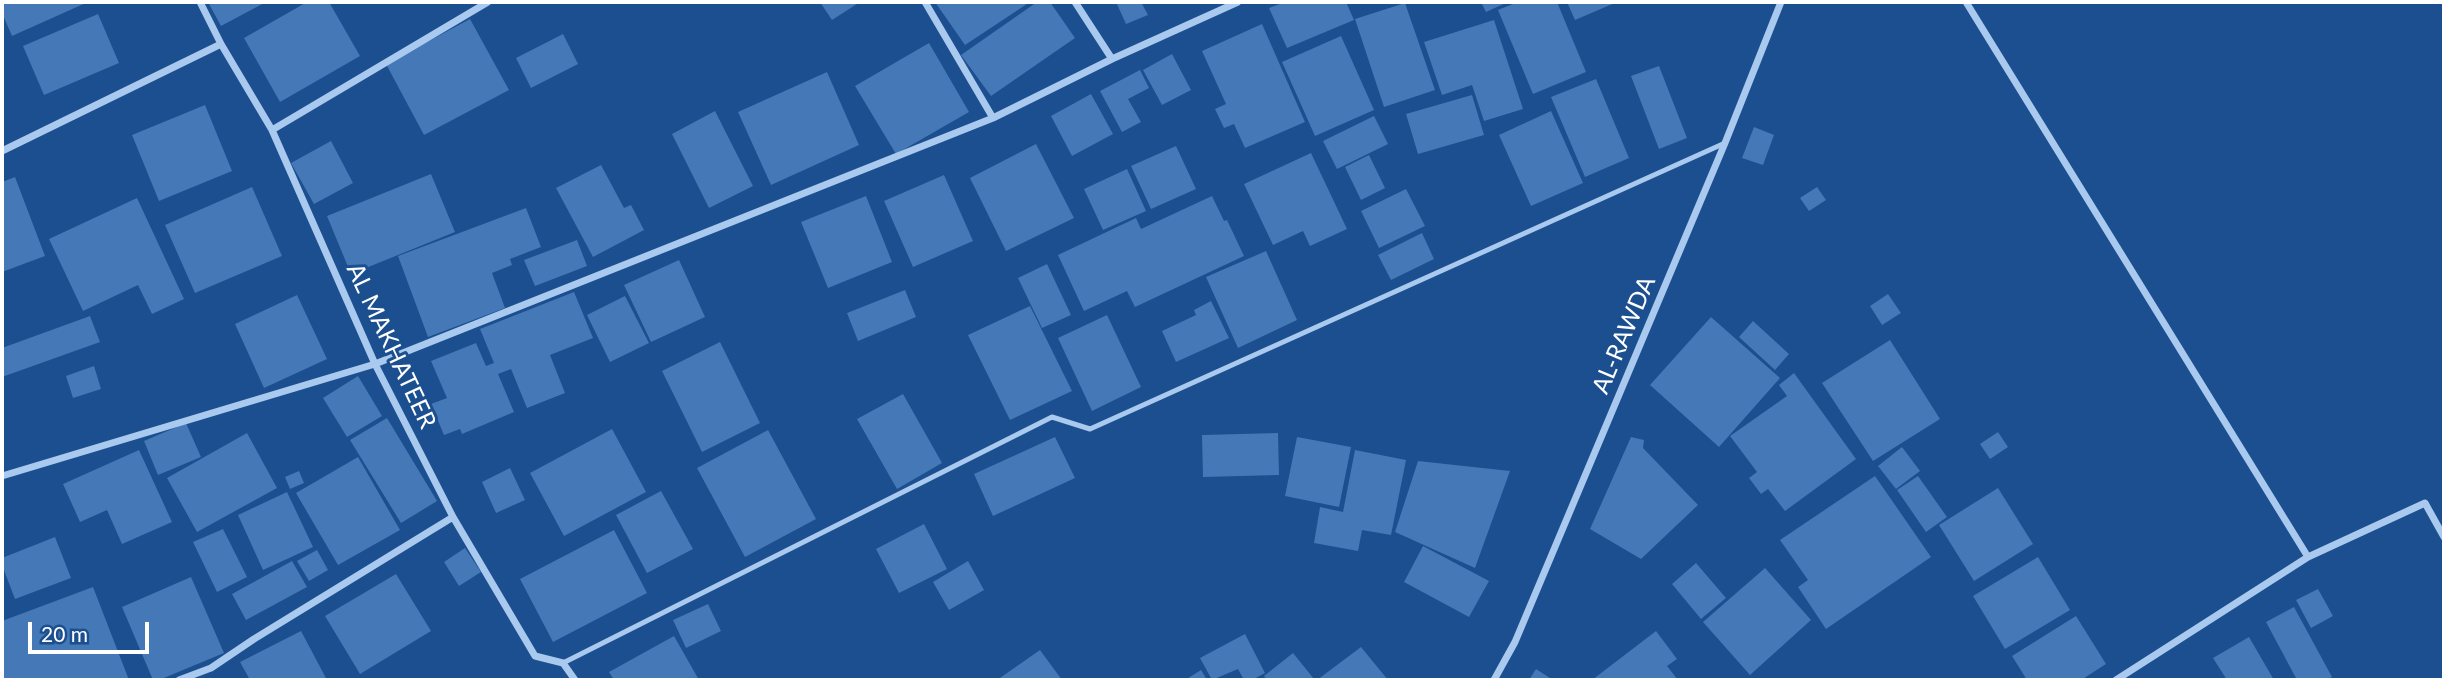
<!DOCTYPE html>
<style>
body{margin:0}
#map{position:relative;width:2446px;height:682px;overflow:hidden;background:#1b4f8f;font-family:Lato,sans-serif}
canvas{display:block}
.frame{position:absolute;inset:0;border:4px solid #fff;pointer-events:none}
.scale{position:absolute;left:28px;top:622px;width:121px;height:32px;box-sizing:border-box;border:4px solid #fff;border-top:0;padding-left:9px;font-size:21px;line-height:24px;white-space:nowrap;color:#fff;-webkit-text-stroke:5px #1b4f8f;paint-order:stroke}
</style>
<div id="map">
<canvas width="2446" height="682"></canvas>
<div class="frame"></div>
<div class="scale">20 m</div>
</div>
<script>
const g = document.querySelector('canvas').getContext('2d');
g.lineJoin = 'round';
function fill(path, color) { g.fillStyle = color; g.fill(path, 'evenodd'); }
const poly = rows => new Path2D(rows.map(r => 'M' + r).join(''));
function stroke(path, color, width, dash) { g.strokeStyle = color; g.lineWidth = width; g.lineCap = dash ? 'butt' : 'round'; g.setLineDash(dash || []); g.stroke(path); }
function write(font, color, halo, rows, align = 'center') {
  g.font = font + ' Lato,sans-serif'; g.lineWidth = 6; g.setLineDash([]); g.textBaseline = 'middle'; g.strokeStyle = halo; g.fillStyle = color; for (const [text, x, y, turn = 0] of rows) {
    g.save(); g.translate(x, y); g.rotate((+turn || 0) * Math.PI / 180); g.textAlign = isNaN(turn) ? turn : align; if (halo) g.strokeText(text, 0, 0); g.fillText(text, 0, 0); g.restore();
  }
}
fill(poly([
 [2,2,88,2,12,36,2,13],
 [208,2,266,2,221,26],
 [307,2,329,2,360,56,280,102,244,38],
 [820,2,860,2,832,20],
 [935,2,1030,2,965,45],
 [1037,2,1050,2,1075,38,991,96,961,55],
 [1116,2,1141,2,1148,15,1126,24],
 [1285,2,1346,2,1354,20,1287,48,1269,8],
 [1481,2,1508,2,1486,12],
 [1518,2,1557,2,1586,72,1533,94,1498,10],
 [1567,2,1617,2,1575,20],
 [1405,3,1435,90,1384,107,1355,19],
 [98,14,119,63,44,95,23,46],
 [470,19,509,90,424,135,386,64],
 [1494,20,1523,109,1484,121,1472,85,1442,95,1424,42],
 [1262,24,1305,122,1245,148,1234,124,1224,128,1215,109,1226,104,1202,51],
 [563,34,578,64,531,88,516,58],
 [1341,36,1374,110,1315,136,1282,62],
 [929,43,969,112,896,154,855,86],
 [1172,54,1191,90,1162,105,1143,70],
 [1659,66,1687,138,1659,149,1631,76],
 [1140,70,1149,88,1128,99,1141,122,1122,132,1100,91],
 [827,72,859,145,771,185,738,112],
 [1596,79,1629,158,1585,177,1551,97],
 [1091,94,1113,134,1072,156,1051,116],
 [1472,95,1484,135,1418,154,1406,114],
 [205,105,232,171,159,201,132,135],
 [715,111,753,186,709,208,672,134],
 [1551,111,1583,183,1531,206,1499,135],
 [1374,116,1388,144,1337,169,1323,141],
 [1754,127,1774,135,1763,165,1742,158],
 [331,141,353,183,314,204,291,163],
 [1036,144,1074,218,1006,251,970,178],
 [1176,146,1196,189,1151,209,1131,166],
 [1311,153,1347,229,1310,246,1303,231,1273,245,1244,184],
 [1369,155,1385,188,1361,200,1345,167],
 [601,165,624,208,631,205,644,230,593,257,556,188],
 [1127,169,1146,211,1103,230,1084,189],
 [431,174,455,232,351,274,327,216],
 [944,175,973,241,913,267,884,201],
 [15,177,45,256,2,272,2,182],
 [252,187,282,256,195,293,165,225],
 [1817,187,1826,200,1809,211,1800,198],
 [1406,189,1425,226,1379,248,1361,211],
 [866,196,892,262,828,288,801,222],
 [1212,196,1224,221,1227,220,1244,256,1135,307,1127,291,1084,311,1058,255,1136,218,1141,229],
 [137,198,184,299,152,314,138,285,83,311,49,239],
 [526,208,541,247,510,259,512,265,492,273,505,308,428,337,398,256],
 [1422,233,1434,259,1391,280,1378,255],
 [577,240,587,266,535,286,524,260],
 [1266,251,1297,320,1238,348,1206,277],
 [679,260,705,317,651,342,624,285],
 [1047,264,1071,315,1042,328,1018,278],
 [905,290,916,317,858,341,847,313],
 [574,292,593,338,550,355,565,393,527,408,511,369,498,374,514,412,462,434,460,429,444,435,431,404,447,398,431,361,476,343,486,366,494,363,480,329],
 [1888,294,1901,313,1882,325,1870,306],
 [297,295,327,359,264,388,235,324],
 [625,296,649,343,610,362,587,315],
 [1211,301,1229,338,1176,362,1162,331,1196,315,1194,310],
 [1030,306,1072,391,1010,420,968,335],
 [1107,315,1141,387,1092,411,1058,338],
 [90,316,100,342,2,377,2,348],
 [1711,317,1780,378,1719,447,1650,385],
 [1753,321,1789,354,1775,370,1739,337],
 [1890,340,1940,419,1873,461,1822,383],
 [720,342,760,423,702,452,662,371],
 [94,366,101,389,73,398,66,376],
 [1794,373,1856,459,1785,511,1768,489,1761,494,1749,478,1757,472,1730,436,1787,396,1779,385],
 [358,376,382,416,347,437,323,398],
 [903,394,942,463,897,489,857,419],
 [387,418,437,501,401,523,350,440],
 [186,423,201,457,158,475,144,441],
 [612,429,646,492,564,536,530,473],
 [768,430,816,519,745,557,697,468],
 [1998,432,2008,447,1990,459,1980,444],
 [247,433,277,488,197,532,167,478],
 [1278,433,1279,475,1203,477,1202,435],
 [1055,437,1075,478,993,516,974,474],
 [1297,437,1351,447,1339,507,1285,496],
 [1631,437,1644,440,1643,448,1698,505,1641,559,1590,529],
 [1902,447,1920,471,1896,489,1878,466],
 [139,450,172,522,122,544,107,510,80,522,63,484],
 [1355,450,1406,460,1391,535,1362,530,1358,551,1314,543,1320,507,1343,512],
 [358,457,400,530,338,565,296,493],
 [1418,461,1510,471,1475,568,1395,532],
 [510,468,525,500,496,513,482,482],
 [299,471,304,483,290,489,285,477],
 [1875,476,1931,557,1826,629,1798,587,1808,580,1780,540],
 [1918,476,1947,517,1926,532,1897,490],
 [1998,488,2033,544,1974,581,1939,525],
 [661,491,693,549,647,573,616,515],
 [287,492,313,547,263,570,238,515],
 [924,524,947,569,899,593,876,549],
 [223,529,247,577,217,592,193,542],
 [614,530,647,593,553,642,520,579],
 [55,537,71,578,15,599,2,565,2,558],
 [1423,546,1489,581,1469,617,1404,582],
 [465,548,481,572,459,586,444,562],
 [317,550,328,570,309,581,297,561],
 [2038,557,2070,610,2005,649,1973,596],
 [292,561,307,587,246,620,232,594],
 [968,561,984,590,949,610,933,582],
 [1696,563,1726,598,1701,619,1672,584],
 [1765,568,1811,620,1750,675,1703,622],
 [396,574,431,631,360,674,325,616],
 [191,577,224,653,159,680,153,680,122,607],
 [93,587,129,680,2,680,2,621],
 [2318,589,2333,616,2311,628,2296,600],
 [708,604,721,631,686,648,673,620],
 [2294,607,2332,677,2325,680,2297,680,2266,622],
 [2076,616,2106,664,2081,680,2027,680,2012,656],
 [301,631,327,680,250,680,240,662],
 [1656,631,1677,659,1667,666,1678,680,1592,680],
 [1245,634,1265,673,1252,680,1244,680,1238,669,1212,680,1200,658],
 [674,636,699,680,614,680,609,672],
 [2249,637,2274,680,2227,680,2213,658],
 [1361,647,1388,680,1317,680],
 [1040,650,1062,680,997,680],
 [1293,653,1314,679,1267,680,1264,676],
 [1536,669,1553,680,1529,680],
 [1201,670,1207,680,1185,680]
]), '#4478b7');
stroke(poly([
 [563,663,1052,417,1090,429,1725,143]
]), '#a9c9ee', 5);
stroke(poly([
 [200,2,221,44,272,130,375,364,453,517,535,656,563,663,575,680],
 [925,2,993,118],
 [1075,2,1112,59],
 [1966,2,2308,557,2425,503,2444,537],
 [272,130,488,2],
 [2,151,221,44],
 [2,476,375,364,993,118,1112,59,1238,2],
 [179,680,211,668,254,639,453,517],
 [1494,680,1515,642,1725,143,1781,2],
 [2116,680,2308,557]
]), '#a9c9ee', 7);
write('24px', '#fff', '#1b4f8f', [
 ["AL-RAWDA",1624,335,-67],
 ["AL MAKHATEER",391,346,65]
]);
</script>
